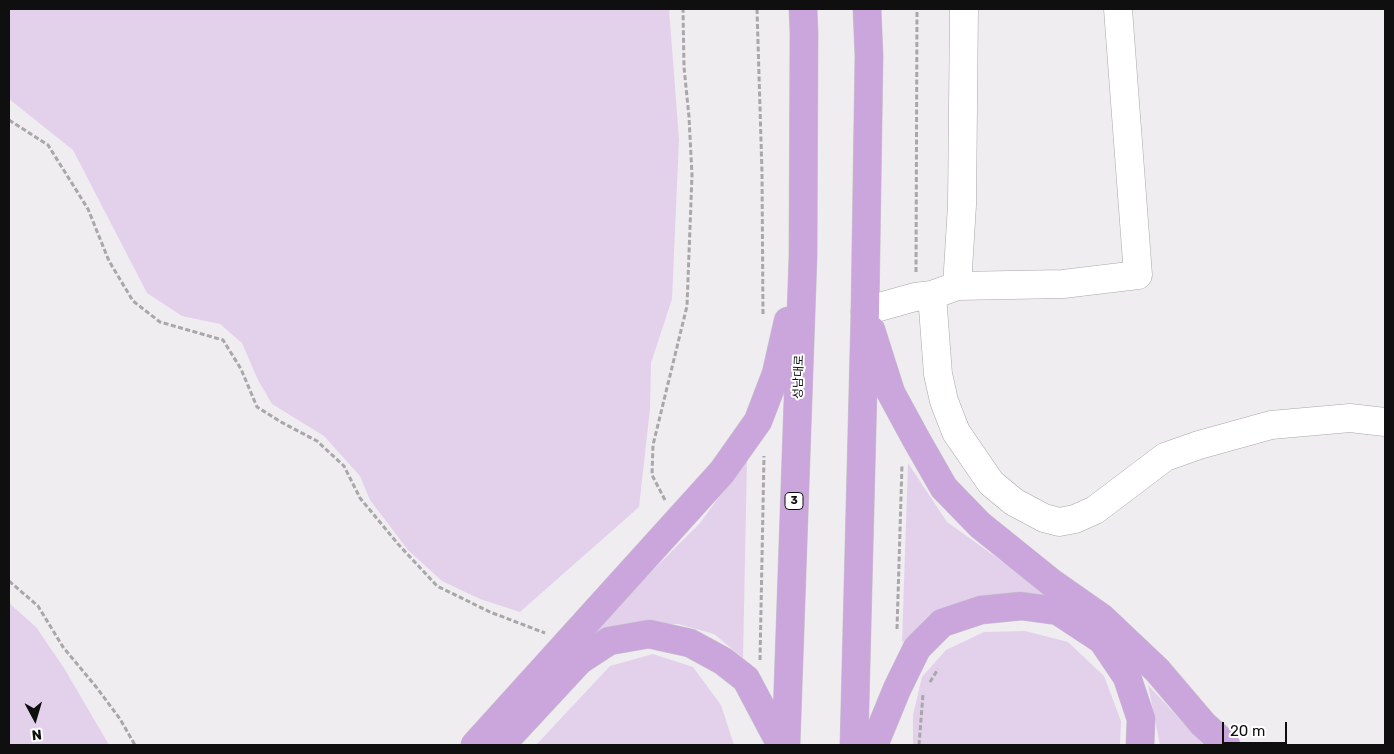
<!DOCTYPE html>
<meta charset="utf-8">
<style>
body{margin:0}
#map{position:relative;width:1394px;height:754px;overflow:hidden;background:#efedf0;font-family:Rubik,sans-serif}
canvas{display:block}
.frame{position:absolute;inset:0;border:10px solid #100f10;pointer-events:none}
.north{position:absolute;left:10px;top:694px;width:50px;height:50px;-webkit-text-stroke:4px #fff;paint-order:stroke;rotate:174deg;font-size:14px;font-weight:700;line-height:20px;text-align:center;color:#100f10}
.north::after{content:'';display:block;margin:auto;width:18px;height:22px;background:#100f10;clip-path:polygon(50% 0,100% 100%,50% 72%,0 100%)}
.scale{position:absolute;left:1222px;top:722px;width:65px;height:22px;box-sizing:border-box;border:2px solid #100f10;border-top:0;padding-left:6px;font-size:15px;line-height:18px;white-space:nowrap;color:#100f10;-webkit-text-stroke:4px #fff;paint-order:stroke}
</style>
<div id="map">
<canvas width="1394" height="754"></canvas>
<div class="frame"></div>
<div class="north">N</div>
<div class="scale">20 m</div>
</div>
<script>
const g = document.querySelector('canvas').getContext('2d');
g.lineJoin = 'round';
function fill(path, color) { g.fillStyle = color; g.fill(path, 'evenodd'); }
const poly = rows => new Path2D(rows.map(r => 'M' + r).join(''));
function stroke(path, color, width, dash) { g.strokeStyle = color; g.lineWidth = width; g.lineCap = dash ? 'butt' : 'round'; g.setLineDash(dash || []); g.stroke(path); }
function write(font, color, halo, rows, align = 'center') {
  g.font = font + ' Rubik,"Noto Sans KR",sans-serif'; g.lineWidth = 4; g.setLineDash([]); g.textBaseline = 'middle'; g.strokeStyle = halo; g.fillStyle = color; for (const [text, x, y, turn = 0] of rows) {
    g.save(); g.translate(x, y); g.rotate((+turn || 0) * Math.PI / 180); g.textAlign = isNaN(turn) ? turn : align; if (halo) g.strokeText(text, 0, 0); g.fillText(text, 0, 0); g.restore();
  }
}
fill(poly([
 [9,9,669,9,679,139,672,299,651,363,650,409,639,507,520,612,480,599,442,581,408,550,370,500,360,476,324,436,272,404,258,380,242,343,220,324,182,316,147,293,73,150,9,99],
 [747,459,743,658,714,634,678,624,640,624,587,642,622,601,700,523],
 [908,463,947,522,1052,597,972,603,930,614,902,643],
 [9,603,36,627,64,668,109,745,9,745],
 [1025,631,1068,642,1104,676,1121,721,1120,745,913,745,913,715,922,677,946,650,984,632],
 [653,654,693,667,721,705,734,745,536,745,610,666],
 [1148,685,1204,745,1160,745]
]), '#e3d1ec');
const minor = poly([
 [957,286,962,205,964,9],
 [932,295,938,374,944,401,956,432,991,483,1014,502,1044,518,1059,522,1075,519,1095,510,1165,457,1199,445,1271,425,1350,418,1385,422],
 [865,311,915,297,932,295,957,286,1063,284,1138,275,1118,9]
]);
const major = poly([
 [871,330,891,393,916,439,944,488,980,525,1052,583,1102,618,1157,670,1203,724,1226,745],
 [475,745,722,472,758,421,776,374,788,321],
 [501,745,580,660,609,641,649,634,690,643,723,661,746,679,781,745],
 [786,745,803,256,804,33,803,9],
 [854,745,865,311,869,56,867,9],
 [874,745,897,689,917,648,942,623,981,610,1021,606,1058,611,1102,640,1127,677,1141,719,1140,745]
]);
stroke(minor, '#a9a7aa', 29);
stroke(major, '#cacaca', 29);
stroke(poly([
 [757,9,762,173,763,316],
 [9,120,48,145,88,209,109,261,133,301,160,322,223,340,241,369,257,407,281,422,317,441,344,466,360,498,398,544,437,586,490,612,545,633],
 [916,272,917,9],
 [665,500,652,475,653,445,687,306,692,175,689,117,684,67,683,9],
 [9,581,38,606,63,647,97,688,120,719,135,745],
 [897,629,902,465],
 [760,660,764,456],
 [930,682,938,669],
 [919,745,923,694]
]), '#a9a7a9', 3, [5, 2.5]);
stroke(minor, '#fff', 28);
stroke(major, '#cba6dd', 28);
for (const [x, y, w] of [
 [794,501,18]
]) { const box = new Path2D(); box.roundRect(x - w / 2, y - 8.5, w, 17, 4); g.fillStyle = '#fff'; g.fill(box); stroke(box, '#100f10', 1); }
write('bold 11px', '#100f10', null, [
 ["3",794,501]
]);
write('12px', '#100f10', '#fff', [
 ["성남대로",799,377,-88]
]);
</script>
